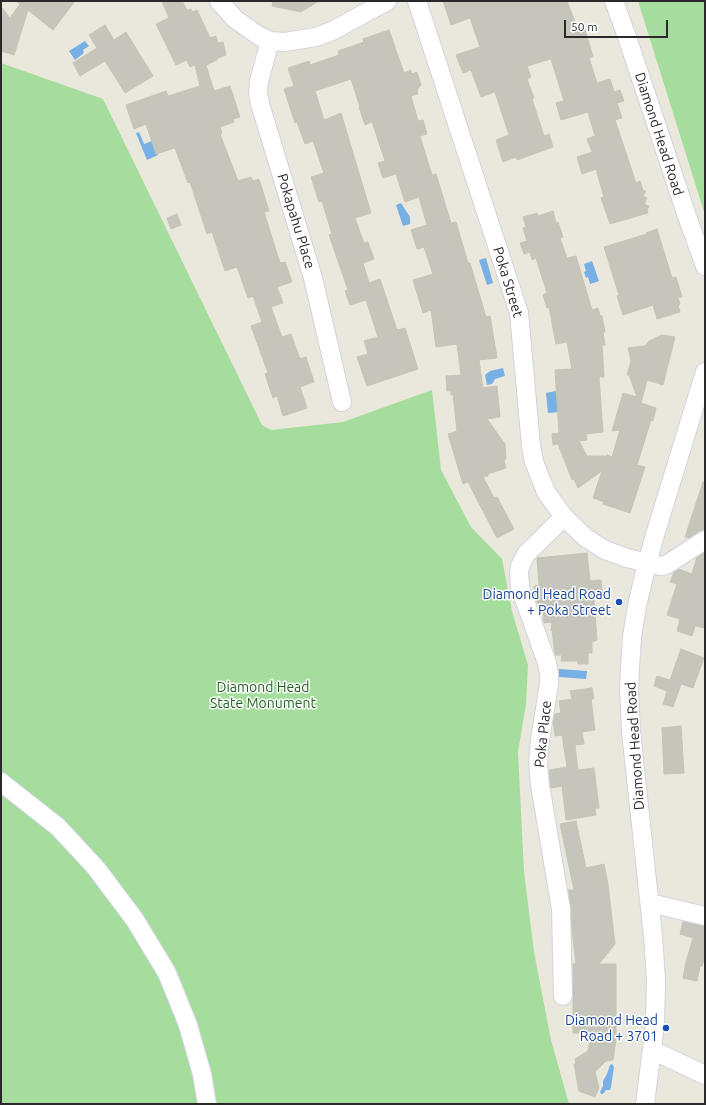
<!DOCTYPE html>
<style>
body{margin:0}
#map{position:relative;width:706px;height:1105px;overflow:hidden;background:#eae7dc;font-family:Ubuntu,sans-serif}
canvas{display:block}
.frame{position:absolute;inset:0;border:2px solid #292929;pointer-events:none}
.scale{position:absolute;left:564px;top:20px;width:104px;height:18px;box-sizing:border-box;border:2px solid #292929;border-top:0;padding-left:5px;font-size:12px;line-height:14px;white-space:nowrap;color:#292929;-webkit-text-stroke:3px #fff;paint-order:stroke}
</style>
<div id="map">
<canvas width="706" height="1105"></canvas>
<div class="frame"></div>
<div class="scale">50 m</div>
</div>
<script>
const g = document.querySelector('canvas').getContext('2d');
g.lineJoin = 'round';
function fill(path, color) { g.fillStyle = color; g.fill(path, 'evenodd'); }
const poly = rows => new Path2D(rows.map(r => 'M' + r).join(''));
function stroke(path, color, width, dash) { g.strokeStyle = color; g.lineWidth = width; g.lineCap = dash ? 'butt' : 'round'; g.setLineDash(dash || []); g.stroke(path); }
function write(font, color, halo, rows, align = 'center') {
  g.font = font + ' Ubuntu,sans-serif'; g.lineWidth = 3; g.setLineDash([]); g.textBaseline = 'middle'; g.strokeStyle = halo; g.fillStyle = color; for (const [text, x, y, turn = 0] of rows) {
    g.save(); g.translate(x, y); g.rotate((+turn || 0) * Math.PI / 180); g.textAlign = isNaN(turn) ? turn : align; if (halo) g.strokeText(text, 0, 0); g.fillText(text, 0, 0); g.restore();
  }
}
fill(poly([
 [638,1,705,1,705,215],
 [1,63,103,99,262,425,271,430,343,422,432,390,441,470,471,527,502,559,512,611,528,665,526,704,518,752,524,872,534,952,551,1040,569,1104,1,1104]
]), '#a4dd9c');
fill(poly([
 [85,41,89,46,83,50,84,53,75,60,69,51],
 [139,132,144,144,152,141,158,155,147,160,136,133],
 [401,203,410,217,410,224,403,226,396,205],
 [486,258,493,283,487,285,479,260],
 [592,261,599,281,590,284,588,277,586,278,584,272,586,271,584,264],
 [503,368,505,376,495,379,492,384,487,385,485,375,490,371],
 [556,391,557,400,559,400,560,412,548,413,546,393],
 [559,669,587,671,586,679,559,677],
 [612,1064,614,1067,611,1087,610,1090,606,1090,603,1094,601,1094,600,1092,603,1086,603,1081,607,1074,610,1065]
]), '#76b0e5');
const building = poly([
 [16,1,75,1,53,30,28,10,14,55,1,51,1,7,10,18,20,4,16,1],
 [162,1,182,1,187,10,191,9,192,12,197,10,210,38,216,36,218,43,223,42,226,55,218,58,217,60,206,65,214,91,230,86,240,117,233,119,234,122,220,127,222,133,220,134,238,181,251,177,253,181,259,179,269,211,264,212,280,263,285,262,292,282,277,287,283,303,271,307,282,337,291,334,300,359,306,357,314,382,300,387,307,408,283,416,277,396,273,398,265,374,268,373,251,326,262,322,253,296,248,298,237,267,225,271,212,232,207,234,190,182,188,183,175,148,156,154,146,124,134,129,126,105,166,91,168,96,200,86,195,65,190,67,187,60,176,65,156,24,169,18,162,1],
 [273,1,319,1,301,12,272,6,273,1],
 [443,1,567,1,579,32,585,30,593,56,589,58,597,83,610,79,614,92,620,90,624,101,617,103,622,118,615,120,636,183,640,181,643,190,646,191,643,196,647,198,644,204,649,206,647,210,648,213,610,224,601,198,604,197,596,169,582,174,577,157,592,152,587,139,595,136,588,112,561,120,556,103,564,101,551,59,527,66,531,77,527,79,534,98,532,99,544,136,549,134,553,147,517,160,516,157,503,162,496,140,509,135,495,92,481,97,471,70,463,73,456,55,480,47,470,18,451,25,443,1],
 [105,25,114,40,126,32,153,76,125,93,105,61,80,76,73,63,97,48,89,35,105,25],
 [389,30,404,73,411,70,411,74,417,72,421,85,417,90,418,94,411,96,418,121,423,120,427,134,420,136,432,175,436,174,451,223,456,222,468,263,470,263,486,317,490,316,497,358,479,360,483,388,497,386,500,417,487,419,505,444,506,459,504,460,506,468,488,474,488,476,483,477,494,498,497,497,514,529,497,538,468,482,463,484,448,434,457,431,453,394,451,395,451,391,447,391,446,376,461,375,457,344,436,347,431,310,423,313,413,280,433,274,424,247,417,249,411,230,427,225,419,197,405,202,396,174,383,178,378,163,385,161,372,122,365,125,359,107,360,107,351,79,315,91,324,120,341,113,371,213,355,218,364,243,368,242,374,259,363,263,369,283,380,279,397,330,405,328,418,369,367,386,357,357,368,354,364,341,378,337,366,300,350,305,345,291,348,290,329,235,332,234,322,201,319,202,311,177,324,173,313,141,305,144,297,122,295,123,284,89,294,86,288,68,309,61,310,65,339,55,338,51,364,42,363,39,389,30],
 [553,211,556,223,558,222,563,237,560,238,567,258,576,256,592,310,598,308,600,316,602,316,605,332,603,332,605,345,602,345,604,377,599,377,603,432,586,434,587,440,579,441,587,456,605,456,605,460,607,455,612,457,620,430,612,431,623,393,637,397,629,375,627,375,631,361,628,348,645,346,649,341,662,335,675,337,663,385,647,380,641,403,656,408,653,421,651,420,637,465,645,467,630,513,603,504,604,502,593,498,602,471,578,488,574,479,572,480,558,444,553,445,552,434,559,433,555,370,572,369,567,342,556,344,549,307,547,308,543,295,547,293,536,258,532,260,530,252,524,254,520,243,527,241,523,228,526,227,523,217,537,213,538,216,553,211],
 [177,214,181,225,171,229,167,218,177,214],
 [657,229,672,278,676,277,682,297,678,298,680,304,678,305,680,312,657,319,653,305,623,315,617,296,619,295,604,247,647,234,646,233,657,229],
 [703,482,705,483,705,530,699,531,689,538,685,537,703,482],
 [705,552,705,628,695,626,692,636,677,631,680,619,667,615,677,584,670,582,674,572,679,569,692,574,697,557,705,552],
 [587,553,590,581,601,580,603,597,594,598,597,640,592,642,592,653,588,653,588,664,578,664,578,661,561,661,562,655,555,655,552,630,551,631,552,622,544,623,542,603,537,603,535,597,534,586,539,585,537,558,587,553],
 [681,649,704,658,693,688,681,684,673,707,663,704,667,691,654,686,657,676,670,680,681,649],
 [592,688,594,699,591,699,595,730,582,732,584,744,575,745,578,770,594,768,599,808,595,808,596,815,566,820,562,786,551,788,550,784,549,770,567,767,562,735,555,736,553,723,555,714,561,713,559,701,572,699,570,691,592,688],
 [681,726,684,773,664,774,662,728,681,726],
 [576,821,586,868,604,864,608,885,615,944,599,964,616,964,616,1039,613,1060,606,1061,595,1072,599,1088,595,1097,579,1091,574,1064,576,1064,575,1059,588,1051,592,1033,573,1033,573,964,576,964,572,931,571,907,568,890,574,890,560,824,576,821],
 [683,922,705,926,705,957,702,966,700,966,697,981,683,978,686,962,693,938,680,934,683,922]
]);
fill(building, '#c6c5bb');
stroke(building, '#c6c3b6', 1);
const minor = poly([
 [219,1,235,19,259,36,270,41,285,42,316,37,332,31,387,1],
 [417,1,519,313,531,446,534,462,546,492,564,517,586,538,605,550,627,558,660,566,666,565,705,540],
 [614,1,627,37,688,219,705,266],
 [270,41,259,81,258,93,260,104,313,278,342,402],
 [1,782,58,827,96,868,135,920,167,973,188,1025,202,1074,207,1104],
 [650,903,705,916],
 [563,996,561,909,540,785,538,764,540,740,549,684,549,674,547,663,520,587,519,573,520,566,526,554,564,517],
 [652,1050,705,1075],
 [645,1104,655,1025,656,980,653,936,631,732,629,689,630,668,632,637,637,606,644,576,654,538,705,372]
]);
stroke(minor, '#d2d2e1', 20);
stroke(minor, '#fff', 18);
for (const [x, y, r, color] of [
 [619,602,4,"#1a4fb4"],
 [666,1028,4,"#1a4fb4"]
]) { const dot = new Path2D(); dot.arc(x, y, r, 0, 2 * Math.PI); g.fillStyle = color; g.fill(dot); stroke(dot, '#fff', 1.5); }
write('14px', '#292929', '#fff', [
 ["Diamond Head Road",659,134,72],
 ["Pokapahu Place",296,221,73],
 ["Poka Street",508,282,73],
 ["Poka Place",543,734,-84],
 ["Diamond Head Road",635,746,-94]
]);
write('14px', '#164399', '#fff', [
 ["Diamond Head Road",611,594],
 ["+ Poka Street",611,610],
 ["Diamond Head",658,1020],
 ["Road + 3701",658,1036]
], 'right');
write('14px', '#1f6120', '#fff', [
 ["Diamond Head",263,687],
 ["State Monument",263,703]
]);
</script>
